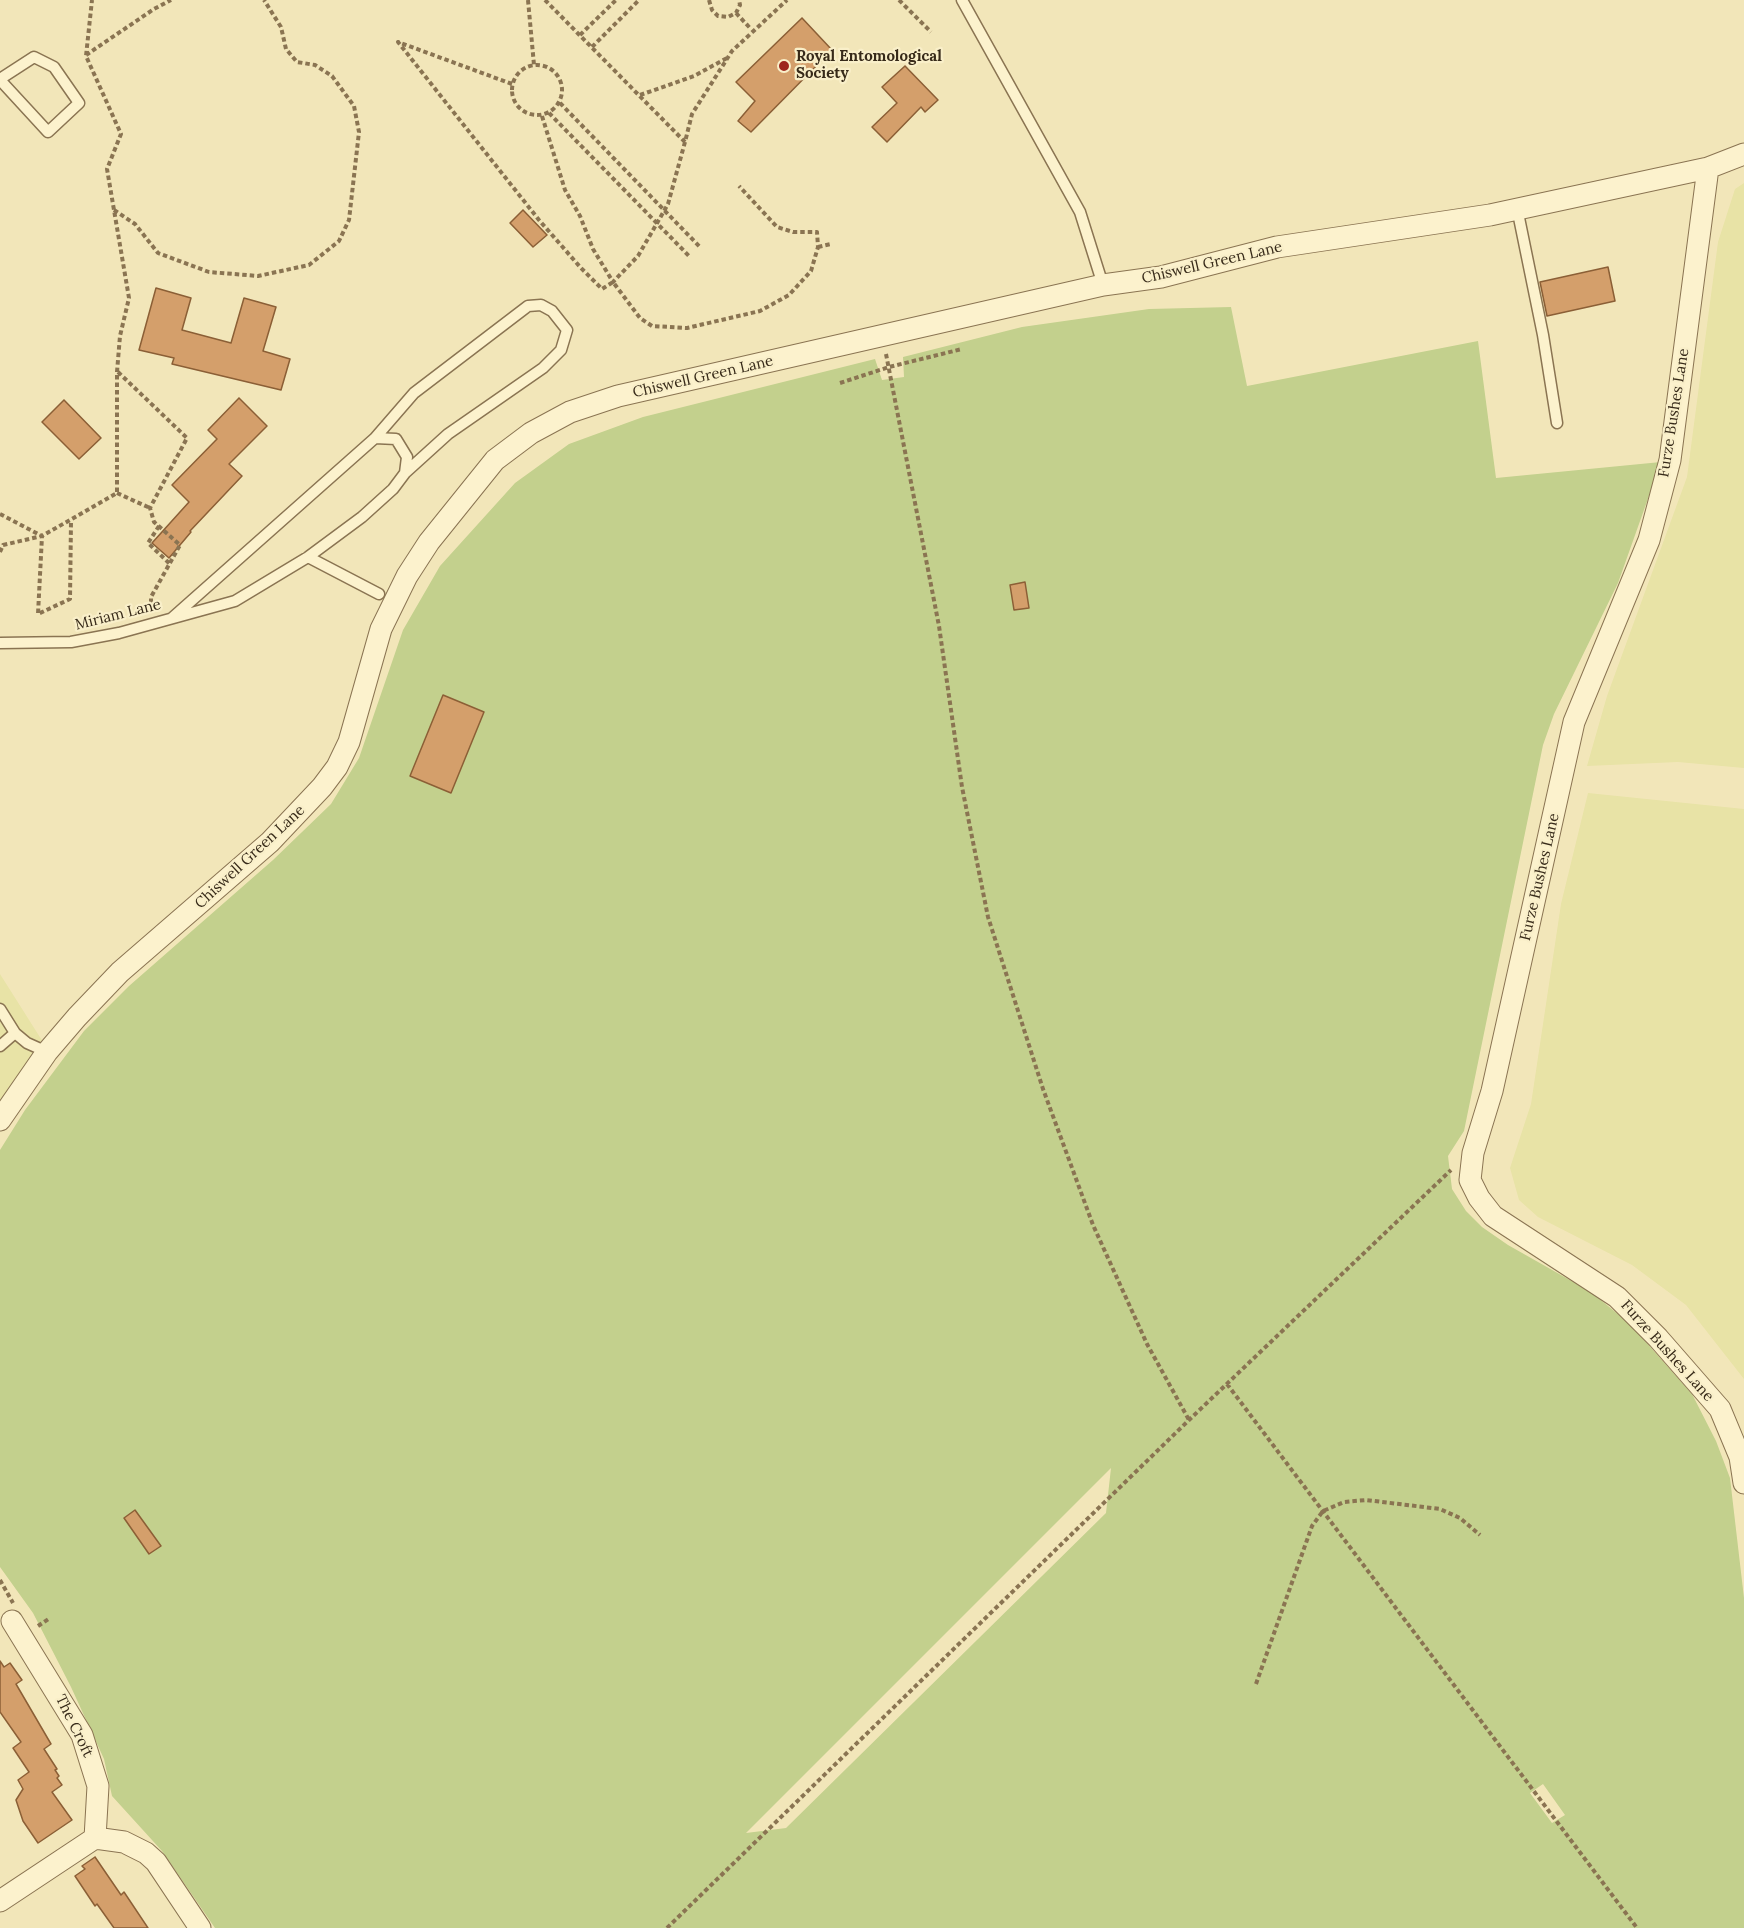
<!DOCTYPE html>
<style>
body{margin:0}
canvas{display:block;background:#f2e6b9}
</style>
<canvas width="1744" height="1928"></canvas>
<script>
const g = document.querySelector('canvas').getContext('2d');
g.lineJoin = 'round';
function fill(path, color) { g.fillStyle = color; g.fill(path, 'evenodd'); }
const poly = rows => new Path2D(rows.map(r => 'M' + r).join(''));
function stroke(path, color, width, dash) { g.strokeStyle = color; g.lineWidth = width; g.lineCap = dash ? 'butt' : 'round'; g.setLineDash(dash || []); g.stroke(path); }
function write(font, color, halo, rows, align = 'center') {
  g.font = font + ' Lora,serif'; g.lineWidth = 4.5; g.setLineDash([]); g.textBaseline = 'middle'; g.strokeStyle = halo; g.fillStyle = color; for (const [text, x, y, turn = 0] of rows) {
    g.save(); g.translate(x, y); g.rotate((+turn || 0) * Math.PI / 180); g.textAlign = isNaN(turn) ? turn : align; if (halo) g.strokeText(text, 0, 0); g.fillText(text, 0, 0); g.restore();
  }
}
fill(poly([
 [1744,183,1744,768,1678,762,1587,766,1607,696,1687,477,1718,242,1735,189],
 [1588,793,1744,809,1744,1379,1686,1305,1632,1265,1538,1217,1519,1200,1510,1168,1531,1104,1561,904],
 [0,974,43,1042,0,1103]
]), '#e8e3a6');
fill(poly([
 [1231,307,1247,386,1478,341,1496,478,1661,462,1618,583,1554,714,1543,745,1464,1131,1448,1156,1452,1189,1466,1211,1482,1227,1508,1245,1591,1292,1630,1324,1692,1394,1716,1441,1730,1478,1744,1598,1744,1928,215,1928,162,1851,112,1796,104,1759,71,1687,33,1613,0,1567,0,1150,25,1110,84,1031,129,986,273,860,331,804,359,758,403,630,440,566,515,483,569,444,643,417,875,359,882,380,904,377,903,357,1022,327,1149,309],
 [1111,1468,1106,1513,786,1828,746,1833],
 [1543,1784,1565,1815,1552,1823,1530,1793]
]), '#c3d08d');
const building = poly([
 [802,18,832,50,751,132,738,121,755,101,736,82,802,18],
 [905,66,938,100,925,112,921,107,887,142,872,127,897,103,882,87,905,66],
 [523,210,547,235,533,247,510,223,523,210],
 [1608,267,1615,301,1547,316,1540,282,1608,267],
 [156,288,191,298,182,330,231,343,244,298,276,307,263,351,290,359,281,390,172,364,174,358,139,350,156,288],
 [239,398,267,426,229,464,242,476,190,531,191,532,169,558,152,543,189,502,172,485,217,439,208,430,239,398],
 [64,400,101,438,79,459,42,422,64,400],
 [1025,582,1029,608,1014,610,1010,585,1025,582],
 [443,695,484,712,451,793,410,776,443,695],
 [135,1510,161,1546,149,1554,124,1518,135,1510],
 [0,1661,4,1667,10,1663,22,1680,16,1684,51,1744,44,1749,57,1769,55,1770,59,1776,57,1778,62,1785,52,1792,72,1820,38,1843,23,1821,16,1800,23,1789,18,1780,29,1772,13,1748,21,1742,0,1712,0,1661],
 [95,1857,121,1895,124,1892,148,1928,114,1928,97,1904,95,1906,75,1876,85,1869,82,1866,95,1857]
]);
fill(building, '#d49f6b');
stroke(building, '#8b5f36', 1.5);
const lane = poly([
 [962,0,1080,212,1103,285],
 [0,79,34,57,54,67,79,103,48,132,0,80],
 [1517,208,1543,335,1557,423],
 [375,438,414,393,528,306,541,305,552,311,567,330,561,350,543,368,448,434,405,473],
 [308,557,379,594],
 [0,643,71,642,119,633,235,601,308,557,362,517,393,489,405,473,407,457,396,439,375,438,172,618],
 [0,1009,15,1033,27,1043,47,1052],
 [0,1046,15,1033]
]);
const street = poly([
 [1708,168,1670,460,1649,540,1574,722,1492,1091,1473,1153,1470,1180,1479,1198,1493,1216,1617,1297,1658,1338,1720,1409,1740,1457,1744,1483],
 [0,1120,47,1052,77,1017,120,972,270,842,322,787,337,767,349,742,381,629,407,576,429,542,495,460,531,433,570,412,618,396,1103,285,1161,277,1277,247,1490,215,1708,168,1744,154],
 [12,1621,82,1735,98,1786,95,1838],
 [95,1838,124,1842,146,1853,156,1862,200,1928],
 [0,1901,95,1838]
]);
stroke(lane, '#8a7452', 13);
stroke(street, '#8a7452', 23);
stroke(poly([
 [528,0,534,65],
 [545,0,685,142,692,114,732,51,787,0],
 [709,0,712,10,718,16,728,17,736,13,740,5,739,0],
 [899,0,931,32],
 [736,13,750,28],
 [580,35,616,0],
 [592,47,639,0],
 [86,55,154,9,171,0],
 '512 90a25 25 0 1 1 50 0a25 25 0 1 1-50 0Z',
 [512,84,398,42,539,220,581,268,602,289,613,282,640,318,652,326,687,328,760,311,789,295,811,271,818,247,817,232,793,232,777,227,739,186],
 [640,95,694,76,727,58],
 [560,103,700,247],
 [549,113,690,257],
 [542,116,565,190,580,216,593,249,613,282,638,256,668,204,685,142],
 [114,210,135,224,158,253,209,272,258,276,309,265,339,241,349,220,359,132,354,106,332,76,315,65,297,62,286,49,281,27,264,0],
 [818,247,831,244],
 [886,354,939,626,962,787,988,917,1043,1089,1093,1225,1147,1344,1189,1420],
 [118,372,187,438,150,508,154,522,180,545,151,597,151,609],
 [840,383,889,367,962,349],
 [117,493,150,508],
 [0,514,42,536,38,614,70,599,71,521],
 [159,526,148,543,170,564],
 [0,552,3,545,42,536,117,493,117,372,120,336,129,298,107,169,121,134,86,56,92,0],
 [1227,1384,1637,1928],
 [0,1580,13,1603],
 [38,1626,50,1618],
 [1256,1684,1312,1526,1323,1511,1344,1502,1366,1500,1440,1509,1460,1518,1480,1535],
 [667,1928,1189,1420,1451,1170]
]), '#8a7452', 4, [4.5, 3]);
stroke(lane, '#fcf2cd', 10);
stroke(street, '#fcf2cd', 21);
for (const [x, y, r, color] of [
 [784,66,6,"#9e261d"]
]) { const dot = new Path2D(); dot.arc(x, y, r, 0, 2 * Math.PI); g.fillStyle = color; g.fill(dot); stroke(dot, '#f9efc9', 2); }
write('bold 15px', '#372a19', '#f9efc9', [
 ["Royal Entomological",796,57],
 ["Society",796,74]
], 'left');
write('15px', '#372a19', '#f9efc9', [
 ["Chiswell Green Lane",1212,263,-13],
 ["Chiswell Green Lane",703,377,-13],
 ["Furze Bushes Lane",1674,413,-81],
 ["Miriam Lane",118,615,-14],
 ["Chiswell Green Lane",250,857,-43],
 ["Furze Bushes Lane",1540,877,-77],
 ["Furze Bushes Lane",1667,1351,48],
 ["The Croft",74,1726,64]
]);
</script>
